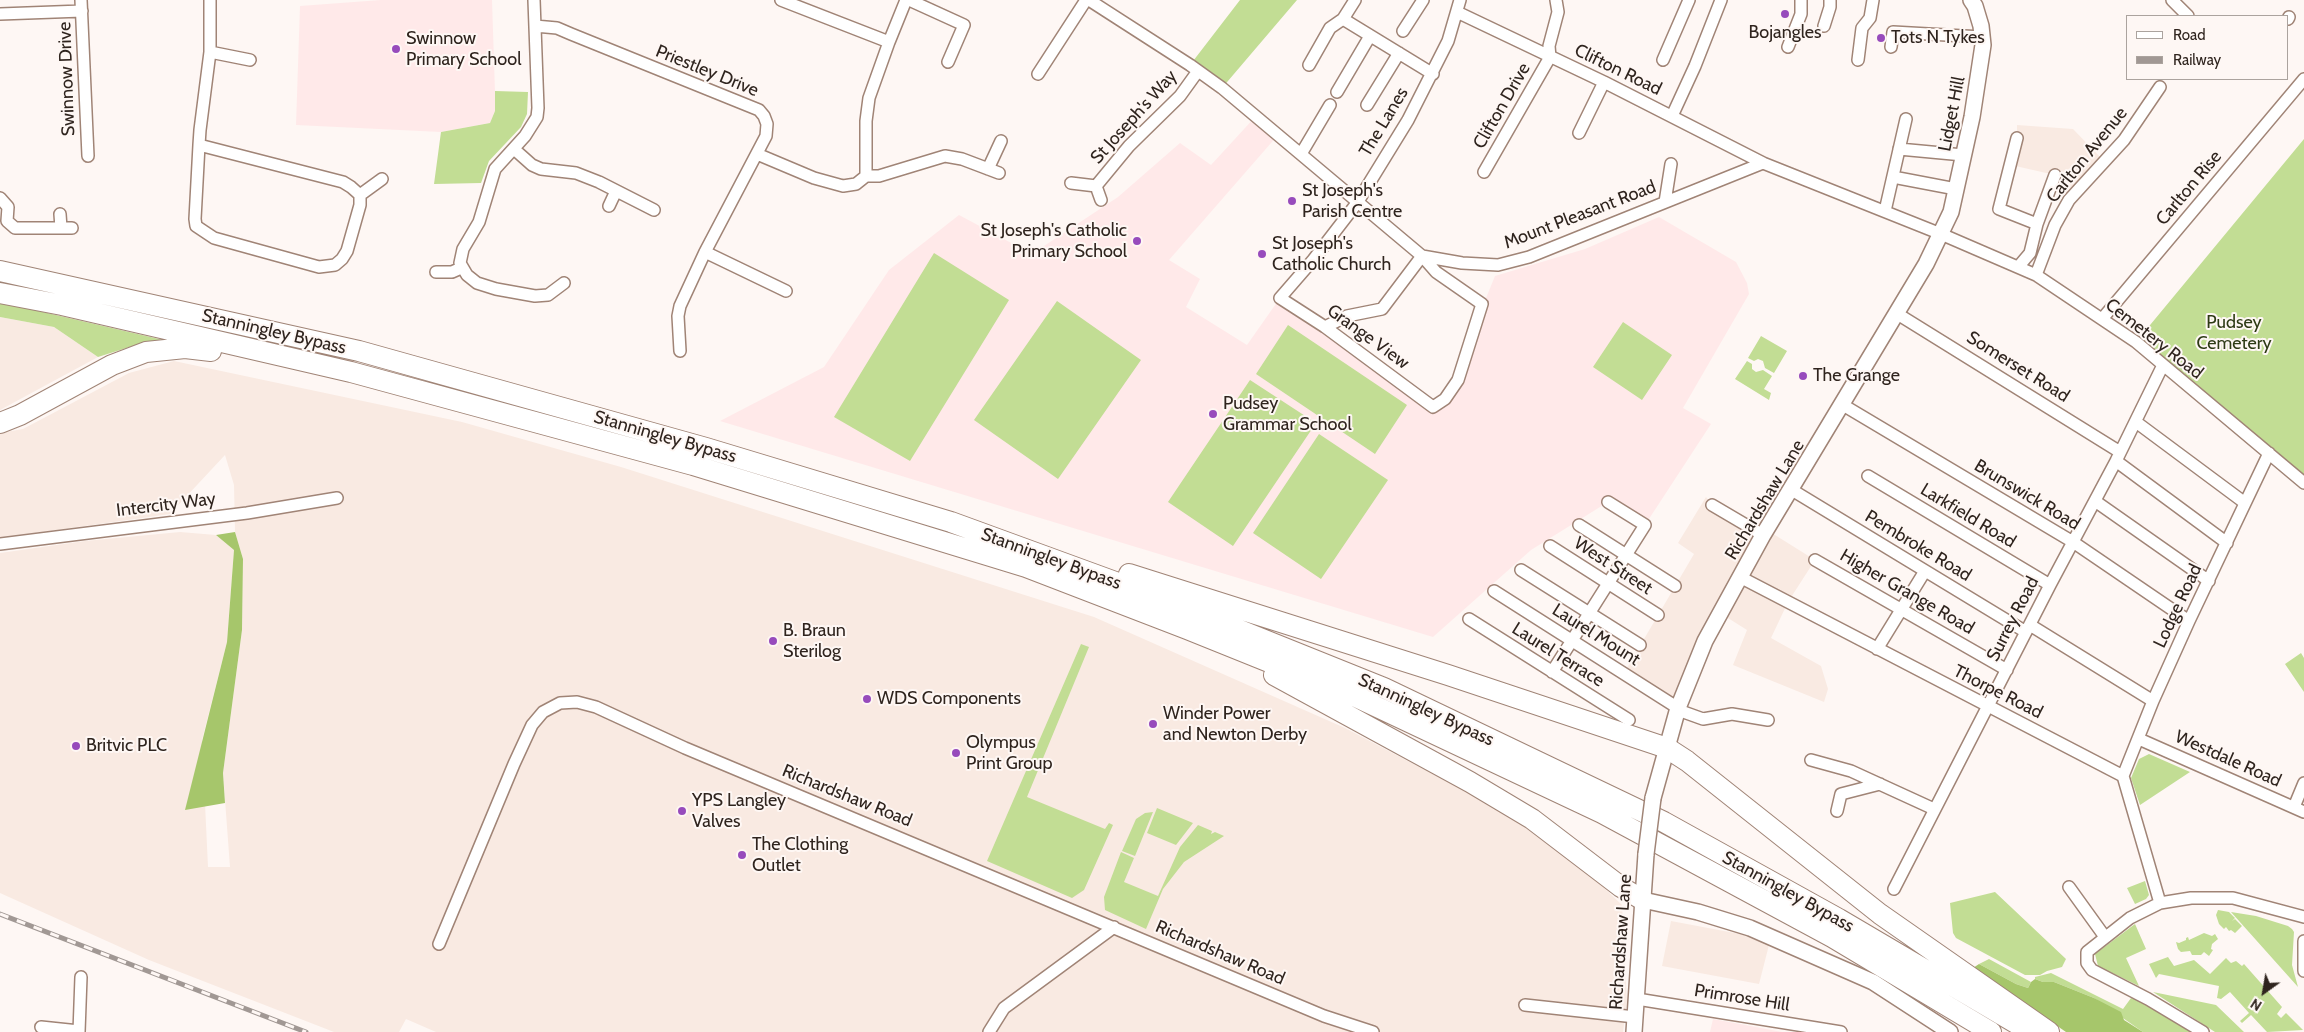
<!DOCTYPE html>
<style>
body{margin:0}
#map{position:relative;width:2304px;height:1032px;overflow:hidden;background:#fef7f4;font-family:Cabin,sans-serif}
canvas{display:block}
.legend{position:absolute;left:2126px;top:15px;width:162px;height:65px;box-sizing:border-box;background:#fef7f4;border:1px solid #aba39e;margin:0;padding:6px 9px;list-style:none;font-size:15px;color:#2f241e}
.legend li{display:flex;align-items:center;gap:10px;height:25px}
.legend b{width:25px;border:1px solid #aba39e}
.north{position:absolute;left:2239px;top:967px;width:50px;height:50px;-webkit-text-stroke:4px #fef7f4;paint-order:stroke;rotate:212deg;font-size:14px;font-weight:700;line-height:20px;text-align:center;color:#2f241e}
.north::after{content:'';display:block;margin:auto;width:18px;height:22px;background:#2f241e;clip-path:polygon(50% 0,100% 100%,50% 72%,0 100%)}
</style>
<div id="map">
<canvas width="2304" height="1032"></canvas>
<ul class="legend">
<li><b style="height:6px;background:#fff"></b>Road</li>
<li><b style="height:6px;background:#a19894"></b>Railway</li>
</ul>
<div class="north">N</div>
</div>
<script>
const g = document.querySelector('canvas').getContext('2d');
g.lineJoin = 'round';
function fill(path, color) { g.fillStyle = color; g.fill(path, 'evenodd'); }
const poly = rows => new Path2D(rows.map(r => 'M' + r).join(''));
function stroke(path, color, width, dash) { g.strokeStyle = color; g.lineWidth = width; g.lineCap = dash ? 'butt' : 'round'; g.setLineDash(dash || []); g.stroke(path); }
function write(font, color, halo, rows, align = 'center') {
  g.font = font + ' Cabin,sans-serif'; g.lineWidth = 4; g.setLineDash([]); g.textBaseline = 'middle'; g.strokeStyle = halo; g.fillStyle = color; for (const [text, x, y, turn = 0] of rows) {
    g.save(); g.translate(x, y); g.rotate((+turn || 0) * Math.PI / 180); g.textAlign = isNaN(turn) ? turn : align; if (halo) g.strokeText(text, 0, 0); g.fillText(text, 0, 0); g.restore();
  }
}
fill(poly([
 [2017,125,2073,129,2104,161,2069,200,2055,175,2011,165,2017,138],
 [0,317,54,327,98,357,0,410],
 [174,361,462,422,621,467,1094,617,1345,728,1503,811,1597,881,1622,905,1627,1002,1623,1032,436,1032,406,1019,399,1032,334,1032,149,960,0,893,0,553,85,541,180,532,216,535,234,550,227,642,202,740,208,867,230,867,223,773,242,630,243,559,235,532,234,485,225,455,170,514,0,538,0,433,23,429,129,373],
 [1706,497,1712,505,1767,530,1815,560,1788,602,1771,638,1821,666,1828,689,1824,702,1733,665,1747,630,1720,613,1678,708,1624,673,1694,554,1678,543],
 [1671,921,1740,934,1769,945,1759,984,1662,966]
]), '#f9eae2');
fill(poly([
 [381,0,492,0,495,92,495,111,490,123,441,132,296,125,300,6],
 [1256,116,1278,135,1169,260,1200,279,1186,307,1247,345,1280,298,1433,407,1445,399,1495,276,1585,249,1659,217,1736,262,1747,283,1749,294,1683,408,1711,424,1645,525,1608,502,1531,550,1433,637,720,421,824,367,889,270,959,215,1030,253,1044,246,1118,197,1180,143,1211,165],
 [1713,1019,1740,1024,1782,1032,1710,1032]
]), '#ffe9e9');
fill(poly([
 [1240,0,1297,0,1222,88,1190,65],
 [495,91,528,92,527,114,521,127,489,161,481,183,434,184,441,132,490,123,495,111],
 [2304,139,2304,483,2136,342],
 [934,253,1009,300,910,461,834,417],
 [1057,301,1141,360,1058,479,974,420],
 [0,302,172,342,139,344,98,357,54,327,0,317],
 [1623,322,1672,355,1642,400,1593,367],
 [1288,325,1407,405,1375,454,1256,374],
 [1761,336,1787,351,1774,373,1765,368,1763,361,1758,359,1754,361,1748,358],
 [1747,361,1752,364,1752,369,1756,372,1763,370,1772,376,1764,389,1771,393,1769,400,1735,379],
 [1250,380,1316,423,1233,546,1168,502],
 [1319,434,1388,480,1321,579,1253,533],
 [1081,644,1089,647,1027,797,1105,829,1109,823,1113,825,1084,890,1072,898,987,861],
 [2301,653,2304,658,2304,692,2285,664],
 [2149,754,2190,772,2140,805,2131,778,2139,759],
 [1157,808,1193,823,1176,845,1147,833],
 [1153,812,1135,856,1122,851,1136,819,1145,813],
 [1198,825,1212,831,1211,834,1215,832,1224,836,1184,862,1163,889,1146,929,1105,910,1104,897,1121,852,1134,858,1124,882,1158,896,1180,847],
 [2145,881,2149,895,2146,899,2135,904,2127,888],
 [1995,892,2066,959,2062,967,2047,971,2040,975,2025,975,1956,938,1953,933,1950,903],
 [2218,910,2229,912,2235,918,2232,921,2235,919,2242,926,2235,933,2231,930,2229,931,2226,927,2224,929,2219,924,2216,915],
 [2231,912,2256,916,2288,926,2292,929,2294,932,2292,965,2298,987],
 [2135,924,2146,949,2126,958,2139,986,2098,966,2095,954],
 [2204,933,2212,936,2215,934,2218,939,2212,944,2211,949,2213,950,2209,956,2204,952,2201,955,2192,955,2190,951,2181,952,2178,949,2176,942,2179,943,2186,940,2186,938,2188,937,2189,940],
 [2168,957,2174,966,2194,960,2210,974,2226,958,2231,963,2236,961,2242,966,2244,964,2282,1007,2277,1014,2281,1018,2286,1013,2303,1030,2267,1032,2251,1015,2242,1023,2240,1021,2249,1013,2230,992,2221,999,2217,998,2219,986,2159,974,2156,978,2149,964],
 [1989,959,2031,982,2028,988,2016,984,1979,964],
 [2051,973,2123,1009,2131,998,2142,1002,2144,1000,2198,1032,2143,1032,2094,998,2054,982,2043,982,2035,979,2035,977],
 [2153,992,2216,1005,2244,1032,2215,1032]
]), '#c2dd94');
fill(poly([
 [235,532,243,559,242,630,223,773,225,803,185,810,227,642,234,550,216,535],
 [1979,964,2016,984,2028,988,2031,982,2035,979,2043,982,2054,982,2094,998,2121,1012,2124,1020,2143,1032,2066,1032,1973,968]
]), '#a6c66b');
const street = poly([
 [81,0,88,156],
 [534,0,538,108,537,117,525,136,495,169,479,222,463,249,460,263,467,275,477,283,496,289,535,296,548,295,564,283],
 [781,0,889,42,906,0],
 [909,0,964,25,948,62],
 [1089,0,1190,65,1222,88,1422,256,1462,263,1498,265,1529,257,1763,163,1941,234,2036,275,2136,342,2304,483],
 [2172,0,2188,16],
 [1457,12,1604,82,1763,163],
 [0,14,82,11],
 [1343,19,1433,74],
 [2288,19,2289,17],
 [535,26,557,28,571,34,759,110,764,116,767,124,766,136,705,252,680,306,678,316,680,351],
 [1824,26,1830,7,1830,0],
 [1403,31,1423,0],
 [1788,47,1801,14,1801,0],
 [1891,47,1893,32,1982,37],
 [210,52,250,60],
 [1663,60,1689,0],
 [1858,60,1862,28,1870,18,1873,0],
 [1309,65,1330,28,1343,19,1355,0],
 [1038,74,1086,0],
 [1337,92,1370,36],
 [1367,105,1399,53],
 [1672,116,1695,66,1721,0],
 [1579,133,1604,82],
 [2017,138,1999,209,2037,224],
 [199,145,343,182,351,187,360,195,360,205,347,251,342,259,335,265,319,267,214,238,196,226,195,219,199,145,200,130,210,52,210,0],
 [514,149,532,165,541,169,576,173,599,182,654,210],
 [1899,149,1963,155],
 [757,154,814,178,843,186,856,184,866,176,879,176,945,156,962,159,999,173],
 [1301,154,1330,105],
 [988,169,1001,141],
 [1484,172,1550,57,1549,46,1558,12,1556,0],
 [866,176,866,121,869,98,889,42],
 [1893,177,1956,189],
 [1071,183,1096,186,1129,146,1180,96,1198,71],
 [1096,186,1101,200],
 [360,195,382,179],
 [0,198,8,207,7,221,15,228,72,228],
 [1665,202,1671,164],
 [609,206,616,191],
 [1885,211,1906,119],
 [60,214,61,228],
 [705,252,786,291],
 [2019,266,2030,253,2037,224,2055,175],
 [436,272,452,272,461,268],
 [2036,275,2055,225,2069,200,2124,140,2160,87],
 [1896,313,2120,452],
 [2102,319,2304,79],
 [1325,327,1347,316,1382,309,1422,256,1436,272,1482,304,1458,380,1445,399,1433,407,1325,327,1280,298,1313,260,1357,203,1408,120,1448,41,1460,0],
 [1843,405,2073,542,2189,621],
 [2136,422,2245,503],
 [2116,461,2227,543],
 [1868,476,2050,585],
 [1792,490,2026,632],
 [2095,501,2209,581],
 [1712,505,1763,535],
 [1579,525,1675,586],
 [0,544,247,513,337,498],
 [1550,546,1658,615],
 [1815,560,2007,670],
 [1521,570,1640,645],
 [1740,577,2123,776,2160,903],
 [1494,591,1678,708],
 [1469,619,1629,720],
 [2030,625,2153,701],
 [1877,649,1925,571],
 [1552,672,1645,525,1608,502],
 [1678,710,1703,719,1732,714,1768,720],
 [2139,739,2304,812],
 [1811,760,1851,771,1934,809],
 [2123,776,2153,701,2189,621,2269,453],
 [2294,807,2304,783],
 [1837,811,1841,794,1880,784],
 [2069,887,2105,937],
 [1894,889,2050,585,2116,461,2163,365],
 [2304,941,2304,971],
 [439,944,514,764,532,725,543,712,560,703,577,702,596,707,685,748,1324,1016,1373,1032],
 [1637,999,1841,1032],
 [1525,1005,1635,1017],
 [41,1027,79,1031],
 [79,1032,81,977],
 [989,1032,1004,1008,1114,927],
 [2203,1032,2148,999,2092,970,2087,963,2087,952,2130,918,2160,903,2191,898,2233,898,2304,917]
]);
const secondary = poly([
 [1653,798,1678,708,1705,641,1763,535,1926,264,1951,212,1972,117,1983,45,1981,26,1975,6,1971,0],
 [1643,900,1698,912,1750,928,1873,982,1950,1032],
 [1634,1032,1646,854]
]);
const highway = poly([
 [0,271,359,351,706,448,951,522,1170,602,1384,688,1664,822,1839,919,2031,1032],
 [0,293,62,305,351,372,693,465,1026,567,1187,629,1356,697,1602,813,1832,937,1991,1032],
 [0,423,20,415,112,365,146,352,185,348,211,351],
 [1129,574,1448,675,1667,748,1687,761,1880,914,2049,1032],
 [1274,675,1470,782,1532,819,1621,887,1643,900]
]);
stroke(street, '#a08476', 14);
stroke(secondary, '#a08476', 18);
stroke(highway, '#a08476', 22);
stroke(street, '#fff', 11);
stroke(secondary, '#fff', 15);
stroke(highway, '#fff', 20);
const rail = poly([
 [0,914,306,1032]
]);
stroke(rail, '#a19894', 5);
stroke(rail, '#fef7f4', 3, [9]);
const secondaryBridge = poly([
 [1646,854,1653,798]
]);
stroke(secondaryBridge, '#a08476', 18, []);
stroke(secondaryBridge, '#fff', 15);
for (const [x, y, r, color] of [
 [1785,14,5,"#974bbc"],
 [1881,38,5,"#974bbc"],
 [396,49,5,"#974bbc"],
 [1292,201,5,"#974bbc"],
 [1137,241,5,"#974bbc"],
 [1262,254,5,"#974bbc"],
 [1803,376,5,"#974bbc"],
 [1213,414,5,"#974bbc"],
 [773,641,5,"#974bbc"],
 [867,699,5,"#974bbc"],
 [1153,724,5,"#974bbc"],
 [76,746,5,"#974bbc"],
 [956,753,5,"#974bbc"],
 [682,811,5,"#974bbc"],
 [742,855,5,"#974bbc"]
]) { const dot = new Path2D(); dot.arc(x, y, r, 0, 2 * Math.PI); g.fillStyle = color; g.fill(dot); stroke(dot, '#fef7f4', 2); }
write('18px', '#2f241e', '#fef7f4', [
 ["Bojangles",1785,33,"center"],
 ["Tots N Tykes",1891,38],
 ["Swinnow",406,39],
 ["Primary School",406,60],
 ["St Joseph's",1302,191],
 ["Parish Centre",1302,212],
 ["St Joseph's Catholic",1127,231,"right"],
 ["Primary School",1127,252,"right"],
 ["St Joseph's",1272,244],
 ["Catholic Church",1272,265],
 ["The Grange",1813,376],
 ["Pudsey",1223,404],
 ["Grammar School",1223,425],
 ["B. Braun",783,631],
 ["Sterilog",783,652],
 ["WDS Components",877,699],
 ["Winder Power",1163,714],
 ["and Newton Derby",1163,735],
 ["Olympus",966,743],
 ["Print Group",966,764],
 ["Britvic PLC",86,746],
 ["YPS Langley",692,801],
 ["Valves",692,822],
 ["The Clothing",752,845],
 ["Outlet",752,866]
], 'left');
write('18px', '#2f241e', '#fef7f4', [
 ["Clifton Road",1618,70,26],
 ["Priestley Drive",707,71,22],
 ["Swinnow Drive",67,79,-92],
 ["Clifton Drive",1502,106,-60],
 ["Lidget Hill",1952,114,-79],
 ["St Joseph's Way",1134,117,-48],
 ["The Lanes",1384,122,-59],
 ["Carlton Avenue",2087,155,-51],
 ["Carlton Rise",2189,188,-50],
 ["Mount Pleasant Road",1580,215,-21],
 ["Stanningley Bypass",274,332,13],
 ["Grange View",1368,337,36],
 ["Cemetery Road",2154,339,38],
 ["Somerset Road",2018,367,32],
 ["Stanningley Bypass",665,437,16],
 ["Brunswick Road",2027,495,31],
 ["Richardshaw Lane",1765,500,-59],
 ["Intercity Way",166,505,-7],
 ["Larkfield Road",1968,516,31],
 ["Pembroke Road",1918,546,31],
 ["Stanningley Bypass",1051,559,20],
 ["West Street",1613,566,33],
 ["Higher Grange Road",1907,592,30],
 ["Lodge Road",2178,606,-65],
 ["Surrey Road",2013,619,-63],
 ["Laurel Mount",1596,635,32],
 ["Laurel Terrace",1558,655,32],
 ["Thorpe Road",1998,692,27],
 ["Stanningley Bypass",1426,710,25],
 ["Westdale Road",2228,759,24],
 ["Richardshaw Road",847,796,22],
 ["Stanningley Bypass",1788,892,29],
 ["Richardshaw Lane",1621,942,-86],
 ["Richardshaw Road",1220,953,23],
 ["Primrose Hill",1742,998,9]
]);
write('18px', '#2e3b15', '#fef7f4', [
 ["Pudsey",2234,323],
 ["Cemetery",2234,344]
]);
</script>
